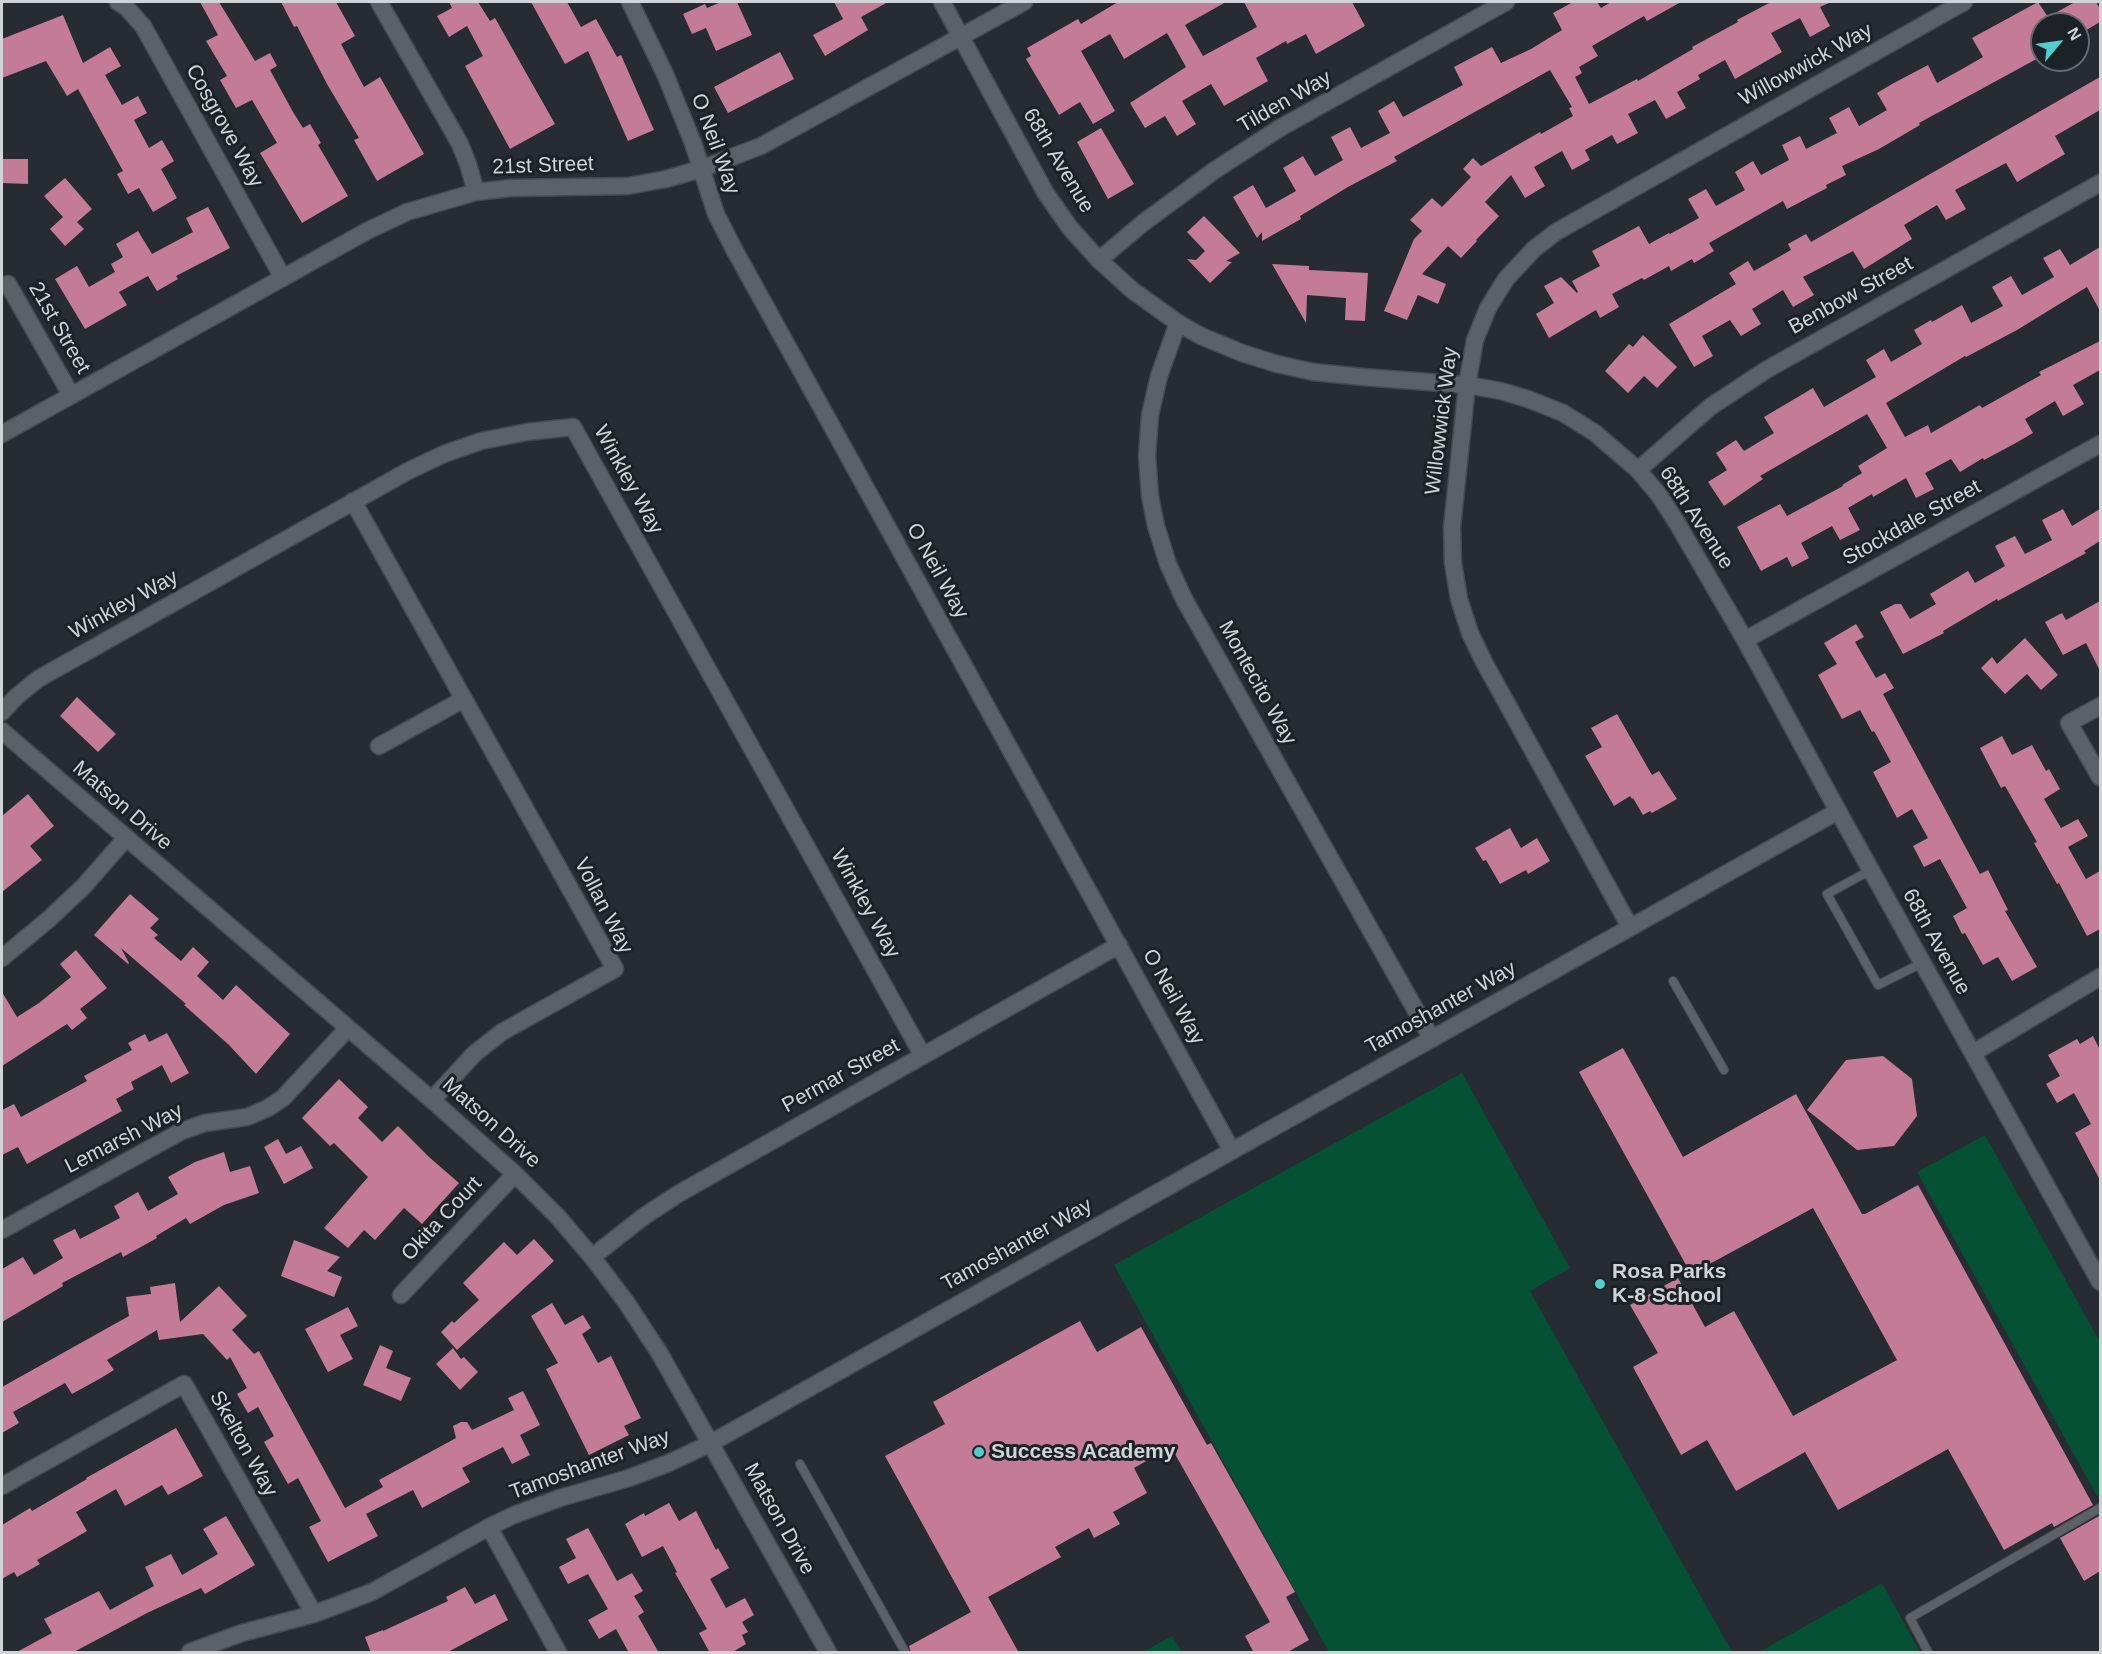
<!DOCTYPE html>
<style>
body{margin:0}
#map{position:relative;width:2102px;height:1654px;overflow:hidden;background:#262c31;font-family:Helvetica,sans-serif}
canvas{display:block}
.frame{position:absolute;inset:0;border:3px solid #d0d4d7;pointer-events:none}
.north{position:absolute;left:2030px;top:12px;width:60px;height:60px;box-sizing:border-box;background:#1d2227;border:2px solid #65696d;border-radius:50%;rotate:61deg;font-size:16px;font-weight:700;line-height:24px;text-align:center;color:#d0d4d7}
.north::after{content:'';display:block;margin:auto;width:21px;height:27px;background:#52cdcf;clip-path:polygon(50% 0,100% 100%,50% 72%,0 100%)}
</style>
<div id="map">
<canvas width="2102" height="1654"></canvas>
<div class="frame"></div>
<div class="north">N</div>
</div>
<script>
const g = document.querySelector('canvas').getContext('2d');
g.lineJoin = 'round';
function fill(path, color) { g.fillStyle = color; g.fill(path, 'evenodd'); }
const poly = rows => new Path2D(rows.map(r => 'M' + r).join(''));
function stroke(path, color, width, dash) { g.strokeStyle = color; g.lineWidth = width; g.lineCap = dash ? 'butt' : 'round'; g.setLineDash(dash || []); g.stroke(path); }
function write(font, color, halo, rows, align = 'center') {
  g.font = font + ' Helvetica,sans-serif'; g.lineWidth = 6; g.setLineDash([]); g.textBaseline = 'middle'; g.strokeStyle = halo; g.fillStyle = color; for (const [text, x, y, turn = 0] of rows) {
    g.save(); g.translate(x, y); g.rotate((+turn || 0) * Math.PI / 180); g.textAlign = isNaN(turn) ? turn : align; if (halo) g.strokeText(text, 0, 0); g.fillText(text, 0, 0); g.restore();
  }
}
fill(poly([
 [1462,1073,1570,1268,1530,1291,1732,1652,1329,1652,1114,1265],
 [1985,1135,2100,1342,2100,1494,2097,1496,1917,1172],
 [1882,1583,1920,1652,1759,1652],
 [1172,1636,1182,1652,1143,1652]
]), '#055135');
fill(poly([
 [200,2,219,2,255,61,270,53,277,66,270,70,293,112,303,128,310,124,321,143,318,145,348,196,302,223,260,153,277,143,252,100,236,108,220,80,227,76,206,41,218,35],
 [281,2,336,2,355,36,341,44,364,87,380,77,424,154,377,181,354,140,359,138,327,84,297,26,294,27],
 [449,2,478,2,490,21,495,18,555,124,510,149,465,66,483,56,467,26,449,37,437,16,452,8],
 [531,2,567,2,581,27,596,19,617,57,621,55,654,130,628,141,588,51,565,64],
 [721,2,737,2,752,35,716,51,706,28,692,34,683,14,705,4,707,8],
 [834,2,888,2,861,17,868,30,825,56,813,35,843,19],
 [1118,2,1226,2,1185,25,1203,56,1257,27,1244,2,1352,2,1365,26,1316,54,1306,34,1287,44,1286,41,1256,58,1268,81,1224,106,1211,84,1182,101,1196,124,1177,136,1165,116,1145,128,1130,103,1186,67,1167,33,1124,59,1110,34,1081,51,1115,111,1093,124,1080,102,1059,115,1026,59,1031,56,1027,48,1078,19,1081,24],
 [1573,2,1597,2,1601,8,1611,2,1681,2,1647,21,1644,16,1592,46,1598,56,1579,67,1582,73,1575,77,1589,104,1637,79,1638,81,1693,49,1692,47,1738,22,1737,20,1771,2,1831,2,1820,7,1830,26,1810,37,1800,18,1771,33,1782,52,1735,79,1725,60,1698,75,1700,79,1677,92,1686,108,1666,119,1655,100,1628,114,1638,133,1617,144,1612,135,1585,150,1590,160,1572,170,1562,151,1534,167,1545,186,1525,198,1511,175,1485,202,1499,216,1476,240,1477,241,1461,258,1448,246,1422,274,1446,284,1438,304,1418,295,1407,320,1384,311,1414,239,1422,231,1410,220,1432,198,1442,207,1471,177,1463,169,1473,158,1481,166,1540,132,1541,134,1573,116,1569,108,1572,107,1550,70,1394,157,1397,161,1348,187,1300,216,1301,219,1262,241,1262,232,1257,238,1233,197,1253,185,1266,208,1296,191,1283,168,1303,156,1315,176,1343,160,1331,137,1350,127,1361,148,1390,133,1378,111,1394,101,1403,117,1463,85,1454,67,1492,47,1501,63,1531,49,1562,30,1553,13],
 [2038,2,2048,17,2075,2,2096,2,2100,9,2100,22,2078,35,2078,24,2042,24,2042,56,1919,123,1920,125,1879,149,1842,166,1846,175,1826,185,1827,188,1787,209,1783,201,1709,243,1714,251,1694,263,1692,259,1671,271,1669,266,1644,280,1642,278,1612,294,1619,307,1600,318,1596,310,1549,338,1536,314,1554,303,1544,286,1561,277,1577,293,1578,292,1572,281,1600,266,1592,251,1639,226,1649,244,1669,233,1670,234,1699,218,1688,199,1706,189,1716,206,1745,190,1735,172,1753,161,1761,175,1789,160,1782,145,1800,136,1806,149,1837,133,1829,118,1849,107,1859,126,1887,110,1877,93,1892,84,1928,65,1937,83,1964,68,1983,57,1972,38],
 [63,15,83,63,110,47,121,66,105,75,122,105,138,96,147,113,134,120,149,148,162,140,174,161,161,169,177,198,153,212,139,188,128,194,117,174,123,171,78,89,67,96,46,61,2,78,2,39],
 [780,52,794,79,728,113,714,87],
 [2100,77,2100,110,2055,136,2065,154,2017,182,2006,163,1955,190,1966,209,1946,220,1937,205,1904,225,1912,239,1864,269,1853,251,1803,277,1814,295,1793,307,1783,290,1752,309,1761,324,1741,336,1730,320,1702,336,1713,356,1694,367,1669,324,1736,284,1729,273,1748,261,1754,271,1791,250,1788,244,1806,234,1811,242],
 [1101,128,1134,184,1108,199,1077,142],
 [2,159,28,159,28,184,2,183],
 [65,178,92,209,77,222,84,229,65,246,50,229,63,217,44,196],
 [208,207,230,248,176,276,178,279,157,291,148,276,119,292,127,305,85,329,55,279,77,266,89,287,115,272,111,264,123,257,116,244,138,231,152,254,193,232,186,218],
 [1204,216,1240,253,1226,261,1232,262,1210,283,1187,259,1196,260,1205,251,1187,232],
 [2100,247,2100,311,2087,287,2017,330,1966,357,1965,356,1886,403,1905,437,1928,425,1931,433,1980,405,1982,408,2041,375,2039,372,2100,341,2100,370,2073,385,2084,404,2063,416,2055,401,2025,419,2033,433,2014,444,1984,460,1983,458,1960,472,1951,459,1925,473,1934,489,1916,498,1906,478,1873,497,1872,494,1848,508,1860,530,1840,540,1832,526,1801,543,1809,558,1792,567,1787,557,1761,571,1737,527,1780,504,1787,516,1843,486,1842,485,1862,473,1858,466,1887,448,1867,414,1760,476,1763,479,1724,506,1708,482,1727,470,1716,453,1736,440,1744,451,1774,433,1764,417,1813,388,1824,407,1876,377,1866,360,1884,349,1891,362,1922,344,1914,330,1931,320,1932,322,1962,305,1971,323,2003,306,1992,287,2011,276,2022,295,2054,277,2043,258,2060,249,2070,265],
 [1272,264,1309,266,1309,270,1368,273,1365,321,1345,320,1346,298,1307,295,1306,323],
 [1643,335,1677,367,1657,388,1644,376,1628,393,1605,371,1629,344,1633,347],
 [2063,509,2072,526,2100,509,2100,541,2084,551,2086,553,1998,601,1997,599,1943,631,1944,633,1903,654,1880,612,1895,604,1901,604,1910,619,1936,604,1930,594,1968,571,1975,583,2005,566,1995,546,2015,536,2025,554,2052,540,2042,520],
 [2100,601,2100,671,2086,643,2063,655,2045,622,2062,613,2066,620],
 [1856,624,1864,637,1855,642,1876,678,1885,673,1894,688,1883,694,1980,874,1988,870,2008,910,2005,911,2037,967,2012,981,1998,957,1983,965,1965,933,1962,934,1953,916,1967,908,1940,859,1924,867,1913,846,1928,838,1912,809,1897,818,1873,772,1891,762,1874,731,1872,732,1860,710,1842,719,1818,675,1837,664,1824,643],
 [2025,638,2058,675,2041,690,2027,674,2005,694,1981,668,1992,657,1997,664],
 [77,697,116,734,98,752,60,716],
 [1617,714,1652,775,1659,771,1677,799,1652,813,1650,811,1643,815,1633,798,1632,799,1630,796,1614,806,1585,756,1602,747,1591,728],
 [2002,736,2012,755,2032,745,2046,771,2049,769,2060,789,2044,799,2061,828,2078,819,2088,836,2068,847,2086,879,2100,871,2100,929,2087,936,2059,883,2057,884,2034,843,2037,842,2005,786,2001,788,1980,748],
 [28,794,54,826,30,846,42,860,2,892,2,816],
 [1510,828,1521,848,1537,838,1550,861,1528,874,1526,870,1500,884,1486,860,1483,861,1475,848],
 [130,894,159,919,150,928,158,935,154,938,181,961,193,947,209,962,197,976,223,1000,236,985,290,1034,256,1074,229,1045,184,1005,186,1004,135,960,121,948,129,963,128,964,94,935],
 [76,950,107,988,80,1009,87,1018,72,1030,67,1024,2,1066,2,992,17,1017,39,1003,71,977,60,964],
 [167,1033,189,1073,171,1083,162,1065,131,1082,134,1089,116,1099,122,1111,27,1164,18,1147,2,1155,2,1110,14,1104,21,1117,87,1081,84,1076,132,1050,128,1043,145,1034,149,1042],
 [2093,1036,2100,1050,2100,1180,2075,1133,2091,1124,2074,1093,2057,1103,2046,1084,2060,1076,2048,1055,2077,1039,2080,1044],
 [1623,1048,1683,1157,1796,1094,1862,1214,1865,1214,1918,1185,2093,1505,2054,1527,2052,1523,2004,1550,1948,1449,1838,1510,1805,1452,1736,1491,1707,1440,1681,1455,1633,1367,1658,1353,1630,1305,1678,1278,1705,1327,1734,1311,1793,1416,1897,1360,1813,1208,1691,1274,1579,1072],
 [1883,1056,1912,1079,1917,1116,1894,1146,1857,1150,1807,1110,1846,1060],
 [339,1079,368,1107,358,1118,382,1142,398,1126,429,1157,459,1183,422,1224,404,1208,375,1240,364,1230,348,1248,324,1228,368,1177,334,1143,330,1146,302,1118],
 [278,1139,286,1154,301,1146,313,1168,284,1184,264,1147],
 [224,1152,230,1172,250,1166,259,1193,224,1205,190,1224,186,1218,156,1236,157,1238,123,1257,121,1252,62,1283,63,1286,2,1322,2,1269,23,1257,34,1275,63,1258,53,1240,75,1229,80,1239,120,1218,114,1206,138,1192,148,1211,178,1194,168,1177,195,1162],
 [534,1239,554,1261,457,1350,441,1332,452,1321,454,1323,479,1300,463,1283,504,1242,517,1255],
 [294,1240,340,1257,327,1271,342,1277,334,1297,281,1276],
 [175,1283,180,1322,219,1286,247,1316,232,1330,254,1354,259,1351,345,1508,383,1487,379,1480,456,1438,453,1426,461,1422,467,1422,472,1430,514,1410,508,1398,523,1391,540,1425,520,1435,530,1455,512,1464,503,1447,462,1468,470,1482,422,1508,413,1490,366,1514,378,1536,328,1562,309,1527,321,1521,298,1478,288,1484,264,1442,274,1436,258,1407,248,1413,237,1394,247,1388,230,1357,227,1360,203,1334,159,1340,157,1330,107,1360,114,1370,101,1378,72,1394,65,1383,13,1412,19,1423,2,1433,2,1387,129,1316,126,1297,151,1294,150,1287],
 [552,1303,565,1325,583,1315,591,1328,582,1334,598,1363,611,1356,641,1418,624,1426,629,1435,589,1455,546,1369,558,1363,531,1316],
 [348,1307,358,1326,340,1335,353,1359,328,1372,305,1329],
 [1080,1321,1097,1352,1141,1327,1207,1445,1211,1443,1295,1592,1286,1597,1309,1640,1286,1653,1254,1653,1245,1636,1270,1622,1171,1447,1134,1468,1147,1493,1113,1512,1120,1524,1094,1538,1089,1528,1055,1547,1061,1557,988,1597,1019,1653,911,1653,909,1646,971,1612,885,1456,945,1424,933,1402],
 [380,1345,393,1351,386,1368,411,1378,401,1401,363,1385],
 [453,1348,461,1359,464,1357,478,1372,460,1390,436,1364],
 [176,1428,203,1476,168,1495,162,1485,125,1506,116,1489,76,1512,87,1531,37,1560,40,1564,17,1577,14,1572,2,1579,2,1525,30,1508,32,1511,87,1479,86,1478],
 [669,1503,679,1521,696,1511,716,1550,718,1548,729,1568,710,1579,726,1608,745,1598,754,1615,742,1622,748,1632,742,1635,746,1644,731,1653,710,1653,699,1633,707,1629,675,1573,677,1572,663,1546,642,1557,625,1524,644,1513,645,1516],
 [226,1516,255,1565,205,1594,201,1588,147,1613,72,1653,15,1653,52,1633,44,1619,99,1591,110,1610,154,1586,145,1567,171,1554,182,1575,218,1554,203,1529],
 [2099,1516,2100,1519,2100,1571,2084,1581,2060,1538],
 [588,1528,617,1581,632,1573,643,1591,634,1596,644,1612,638,1616,659,1653,629,1653,616,1629,599,1639,588,1620,608,1609,588,1574,568,1584,559,1567,576,1558,566,1539],
 [465,1587,475,1604,495,1594,508,1620,446,1653,371,1653,365,1637,383,1630,383,1631,448,1601,446,1597]
]), '#c47c96');
const service = poly([
 [1871,870,1827,894,1878,985,1922,963],
 [1673,981,1724,1070],
 [800,1464,905,1652],
 [1928,1652,1910,1618,2100,1508]
]);
const minor = poly([
 [118,2,126,7,143,26,283,278],
 [379,2,460,144,468,164,476,192],
 [630,2,665,74,693,143,716,214,735,251,1232,1151],
 [1099,260,1143,223,1215,170,1280,128,1506,2],
 [8,284,71,395],
 [1178,323,1159,376,1150,415,1147,456,1150,496,1156,526,1168,564,1184,599,1432,1039],
 [2,434,367,231,407,212,476,192,511,188,628,186,666,179,701,169,761,146,1024,2],
 [1638,470,1710,407,1766,370,2100,183],
 [353,501,615,969,502,1032,474,1054,432,1100],
 [1745,640,2100,444],
 [2100,706,2069,723,2100,777],
 [2,712,16,697,38,679,408,471,444,454,481,441,527,432,573,427,923,1056],
 [2,731,432,1100,515,1174,558,1217,592,1257,626,1302,660,1354,828,1652],
 [379,746,464,699],
 [1630,927,1484,662,1470,633,1459,599,1453,563,1452,527,1467,385,1475,340,1488,308,1506,279,1534,249,1556,232,1964,2],
 [2,958,49,919,84,886,126,838],
 [1973,1053,2100,977],
 [2,1230,182,1131,205,1123,247,1117,268,1108,283,1098,348,1028],
 [592,1257,643,1217,678,1194,1119,945],
 [401,1295,515,1174],
 [2,1486,184,1384,314,1614],
 [489,1527,558,1652],
 [190,1652,242,1633,314,1614,372,1592,489,1527,514,1515,560,1498,629,1478,669,1463,711,1443,1838,811]
]);
const tertiary = poly([
 [942,2,1045,192,1070,228,1099,260,1132,290,1178,323,1201,336,1242,353,1277,364,1313,372,1363,377,1467,385,1501,391,1528,399,1563,413,1595,433,1638,470,1659,495,1677,523,1745,640,1838,811,2100,1282]
]);
stroke(service, '#454a4e', 10);
stroke(minor, '#454a4e', 19);
stroke(tertiary, '#454a4e', 19);
stroke(service, '#5b6167', 8);
stroke(minor, '#5b6167', 16);
stroke(tertiary, '#5b6167', 16);
for (const [x, y, r, color] of [
 [1600,1284,6,"#52cdcf"],
 [979,1452,6,"#52cdcf"]
]) { const dot = new Path2D(); dot.arc(x, y, r, 0, 2 * Math.PI); g.fillStyle = color; g.fill(dot); stroke(dot, '#1d2227', 2); }
write('21px', '#d0d4d7', '#1d2227', [
 ["Willowwick Way",1806,65,-29],
 ["Tilden Way",1285,102,-30],
 ["Cosgrove Way",224,126,61],
 ["O Neil Way",715,144,70],
 ["68th Avenue",1058,161,59],
 ["21st Street",543,166,-2],
 ["Benbow Street",1851,296,-29],
 ["21st Street",59,328,60],
 ["Willowwick Way",1442,421,-83],
 ["Winkley Way",628,480,61],
 ["68th Avenue",1696,518,57],
 ["Stockdale Street",1912,523,-29],
 ["O Neil Way",937,571,61],
 ["Winkley Way",124,605,-29],
 ["Montecito Way",1257,683,61],
 ["Matson Drive",122,806,41],
 ["Winkley Way",865,904,61],
 ["Vollan Way",603,906,63],
 ["68th Avenue",1936,942,61],
 ["O Neil Way",1173,997,61],
 ["Tamoshanter Way",1441,1008,-29],
 ["Permar Street",841,1076,-29],
 ["Matson Drive",491,1123,42],
 ["Lemarsh Way",124,1139,-27],
 ["Okita Court",442,1219,-47],
 ["Tamoshanter Way",1017,1245,-29],
 ["Skelton Way",243,1444,61],
 ["Tamoshanter Way",590,1465,-20],
 ["Matson Drive",779,1519,61]
]);
write('bold 21px', '#d0d4d7', '#1d2227', [
 ["Rosa Parks",1612,1272],
 ["K-8 School",1612,1296],
 ["Success Academy",991,1452]
], 'left');
</script>
